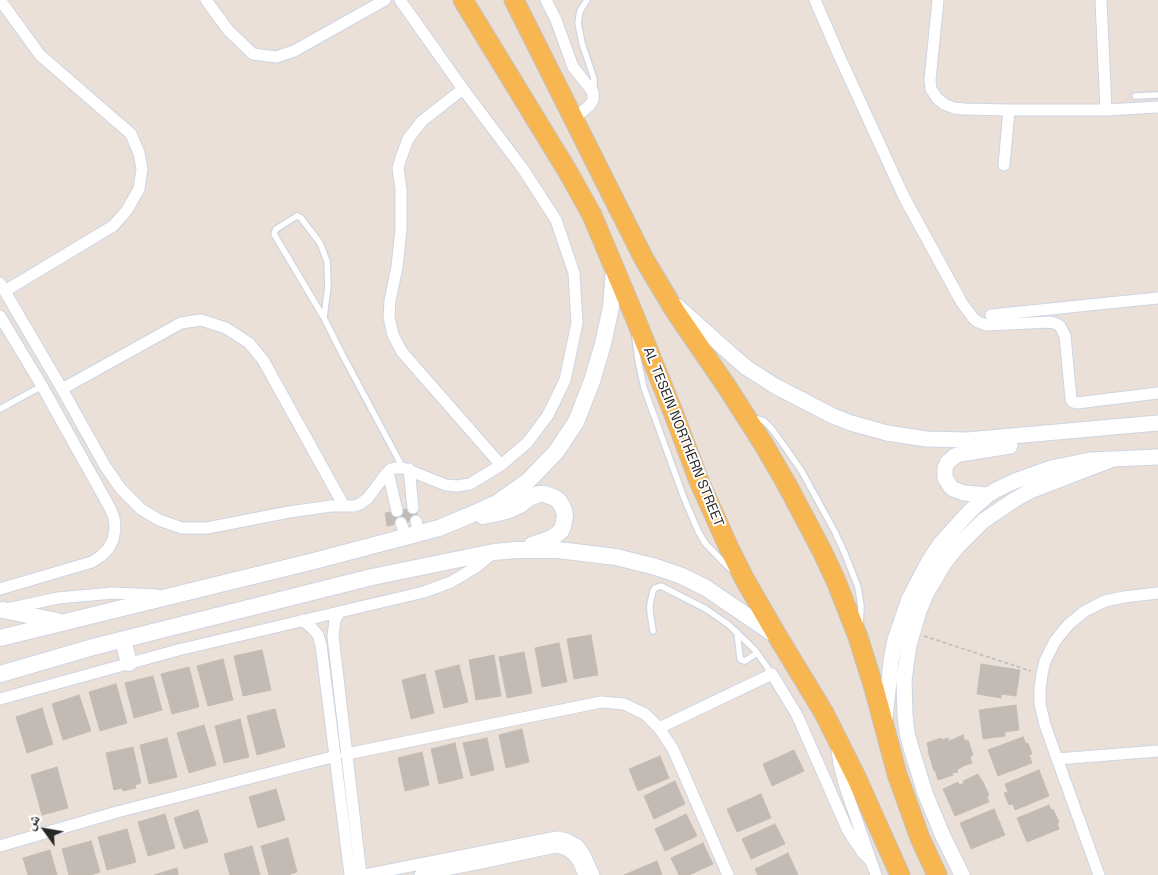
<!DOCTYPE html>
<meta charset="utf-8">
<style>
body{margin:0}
#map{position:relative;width:1158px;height:875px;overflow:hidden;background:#ebe0d8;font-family:"Space Grotesk","Noto Naskh Arabic",sans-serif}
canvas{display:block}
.north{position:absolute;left:20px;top:805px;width:50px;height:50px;-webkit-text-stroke:4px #fff;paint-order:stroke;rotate:302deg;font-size:14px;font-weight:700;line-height:20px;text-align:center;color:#272727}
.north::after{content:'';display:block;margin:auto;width:18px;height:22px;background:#272727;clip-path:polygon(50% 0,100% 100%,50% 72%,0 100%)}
</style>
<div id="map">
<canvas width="1158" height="875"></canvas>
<div class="north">ش</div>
</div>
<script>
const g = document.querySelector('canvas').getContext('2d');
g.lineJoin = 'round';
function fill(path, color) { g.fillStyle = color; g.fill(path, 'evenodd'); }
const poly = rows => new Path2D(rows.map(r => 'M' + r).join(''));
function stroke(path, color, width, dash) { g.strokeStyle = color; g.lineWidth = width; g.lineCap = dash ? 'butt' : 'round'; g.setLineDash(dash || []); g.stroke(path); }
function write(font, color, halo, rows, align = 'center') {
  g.font = font + ' "Space Grotesk",sans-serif'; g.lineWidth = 4; g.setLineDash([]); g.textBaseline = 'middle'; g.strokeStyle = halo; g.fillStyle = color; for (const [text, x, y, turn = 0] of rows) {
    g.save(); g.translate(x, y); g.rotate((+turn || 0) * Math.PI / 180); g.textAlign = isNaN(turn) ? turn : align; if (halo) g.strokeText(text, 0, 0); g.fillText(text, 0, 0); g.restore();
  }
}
const building = poly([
 [416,507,418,520,387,526,385,513,416,507],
 [591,635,598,675,574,679,567,639,591,635],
 [559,643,567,682,542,687,535,648,559,643],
 [262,650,271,690,243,696,234,656,262,650],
 [524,652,532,693,507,698,499,657,524,652],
 [494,655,501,696,476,700,469,660,494,655],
 [223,659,233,700,208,706,197,666,223,659],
 [981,664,1020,670,1016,696,1001,694,1001,698,977,694,981,664],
 [459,665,468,702,444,708,435,671,459,665],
 [189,667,199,707,172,714,161,674,189,667],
 [425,674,434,713,411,719,402,680,425,674],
 [153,676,162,710,134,718,125,683,153,676],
 [116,684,127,723,100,731,89,692,116,684],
 [79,695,91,731,63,740,52,704,79,695],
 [1016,705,1019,730,1005,732,1005,736,983,739,979,710,1016,705],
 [42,708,53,744,27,753,16,717,42,708],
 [275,709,285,747,257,755,247,716,275,709],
 [240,719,249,757,224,763,215,726,240,719],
 [204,725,216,765,189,773,177,733,204,725],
 [522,729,529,762,506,768,499,735,522,729],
 [963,735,965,741,968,740,973,755,970,756,972,763,961,767,961,768,957,769,958,772,952,773,953,775,938,780,935,770,934,771,928,751,929,751,927,743,941,738,942,740,948,738,949,741,963,735],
 [1023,737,1026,744,1028,743,1032,754,1029,755,1032,763,998,776,988,750,1023,737],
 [167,738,177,777,149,784,140,745,167,738],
 [487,738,494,770,471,776,463,743,487,738],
 [455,743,463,778,439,784,431,749,455,743],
 [133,747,141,783,135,785,136,788,123,791,122,788,114,790,106,753,133,747],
 [794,750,804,771,772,786,763,764,794,750],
 [422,752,429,785,405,791,398,758,422,752],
 [660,756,669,778,638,791,629,769,660,756],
 [57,767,68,808,42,815,31,775,57,767],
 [1039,770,1049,796,1015,810,1013,804,1009,805,1004,793,1008,792,1005,784,1039,770],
 [978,774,981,780,982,780,989,795,987,796,989,802,955,816,943,789,958,782,959,785,964,783,963,781,978,774],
 [675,781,685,804,654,819,644,796,675,781],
 [276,789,285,820,258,828,249,797,276,789],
 [761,794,771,818,737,832,727,809,761,794],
 [1049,805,1051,810,1053,809,1059,822,1057,823,1059,829,1027,842,1017,818,1049,805],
 [994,809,1005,835,971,849,960,823,994,809],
 [198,810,208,842,184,849,174,818,198,810],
 [165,814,175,848,148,856,138,822,165,814],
 [686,814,697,836,665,851,655,829,686,814],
 [775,824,785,844,751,859,742,839,775,824],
 [127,829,136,862,107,870,98,837,127,829],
 [288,838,297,872,288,875,269,875,261,846,288,838],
 [91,841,100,872,91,875,69,875,62,849,91,841],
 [703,843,713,864,689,875,679,875,671,858,703,843],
 [252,846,260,875,230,875,224,854,252,846],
 [50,850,57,875,28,875,23,858,50,850],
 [788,853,798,875,758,875,755,869,788,853],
 [657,861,662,875,624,875,657,861],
 [177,868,178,875,154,875,177,868]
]);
fill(building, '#c2bab5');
stroke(building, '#c6bcb2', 1);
const service = poly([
 [587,0,580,11,578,23,582,43,594,79,594,90],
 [1135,96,1158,95],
 [297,216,301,218,320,243,327,261,328,286,324,318,274,234,276,229,297,216],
 [324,318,342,354,403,468],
 [635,337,638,360,644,388,684,498,698,531,705,543,724,563,733,571],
 [0,409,42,386],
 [751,417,764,421,771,428,780,440,801,470,835,532,845,554,858,587,861,606,860,625],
 [653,631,650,612,650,604,653,591,655,588,661,586,706,609,729,625,755,650,772,674],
 [737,632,740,658,741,660,745,661,757,653]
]);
const minor = poly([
 [0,0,40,55,131,134,139,153,142,169,139,189,127,210,113,226,5,291],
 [206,0,228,30,253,54,276,57,294,51,385,0],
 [546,0,556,20,573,67,593,92,593,100,590,105,582,112,574,117],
 [815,0,837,51,904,197,962,303,974,319,978,322,987,325,1050,322,1057,324,1060,326,1065,336,1071,399,1073,402,1077,403,1158,393],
 [938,0,930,80,931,89,937,98,944,104,954,108,965,109,1009,110,1106,110,1158,107],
 [1101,0,1106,110],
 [463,89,422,121,408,139,401,158,398,168,401,189,401,229,397,267,390,301,389,317,393,335,402,352,501,465],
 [1004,165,1009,110],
 [0,283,62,389,105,466,121,489,141,509,159,520,182,528,207,528,289,512,331,506,354,506,360,504,368,498,385,475,391,469,395,468,403,468,446,485,457,486,470,484,501,465,527,443,548,415,565,380,577,323,574,273,556,220,523,169,463,89,400,0],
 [991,315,1158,298],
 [0,316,42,386,110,508,114,518,115,529,113,540,108,549,101,556,92,562,0,589],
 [62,389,181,323,201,320,226,328,249,343,263,360,344,506],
 [409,469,413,508],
 [388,472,397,511],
 [416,521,419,534],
 [401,523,406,536],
 [7,609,58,598,113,593,157,595],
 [339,612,335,620,333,636,361,875],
 [303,620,311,627,318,635,321,645,350,875],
 [0,699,178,650,424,592,451,582,476,567,492,554],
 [659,728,772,674,797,715,848,831,862,852,871,861],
 [837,749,839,764,845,787,876,875],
 [347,754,601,702,624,704,645,714,659,728,673,749,728,875],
 [1057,759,1158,751],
 [0,846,117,812,336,756],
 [365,875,557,837,567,839,578,845,585,855,594,875],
 [420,875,481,863,555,847,565,849,572,854,578,861,584,875],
 [1099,875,1045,725,1040,704,1040,689,1042,674,1045,661,1055,641,1069,624,1085,611,1105,601,1124,597,1158,593]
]);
const tertiary = poly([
 [677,306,734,357,747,368,775,386,833,416,851,423,887,433,926,439,967,440,1158,423],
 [988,495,964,493,953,489,950,486,945,478,945,468,947,463,955,456,960,454,1010,446],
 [885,719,891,661,895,640,909,599,929,561,941,543,970,511,988,495,996,490,1015,481,1051,468,1090,460,1158,457],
 [962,875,942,834,925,793,912,751,907,733,905,715,904,680,909,645,919,611,926,594,945,562,957,547,983,521,1014,500,1030,491,1113,459]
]);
const secondary = poly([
 [483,516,498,513,509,510,520,505,529,498,539,494,545,494,555,498,559,501,564,510,565,516,563,526,561,531,552,538,532,545],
 [3,610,57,621],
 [0,638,314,561,439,528,468,516,497,503,528,481,556,452,576,422,592,381,603,344,611,307,614,270],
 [123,640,129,663],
 [0,674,93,647,372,577,494,552,516,550,558,550,616,557,656,567,682,576,706,588,778,637]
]);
const primary = poly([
 [463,0,568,172,592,215,634,315,675,417,699,481,729,548,745,580,778,637,824,713,857,779,900,875],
 [514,0,644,259,675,311,727,387,764,445,786,483,822,551,836,581,858,637,874,688,897,774,920,838,937,875]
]);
stroke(service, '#cdd4e2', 8);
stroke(minor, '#cdd4e2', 13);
stroke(tertiary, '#cdd4e2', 17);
stroke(secondary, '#cdd4e2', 18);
stroke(primary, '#c3c3c3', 21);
stroke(poly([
 [924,636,1031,671]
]), '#c3c3c3', 2, [4, 2.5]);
stroke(service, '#fff', 5.5);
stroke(minor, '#fff', 11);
stroke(tertiary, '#fff', 15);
stroke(secondary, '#fff', 16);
stroke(primary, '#f8b650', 19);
write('14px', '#272727', '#fff', [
 ["AL TESEIN NORTHERN STREET",683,437,68]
]);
</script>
